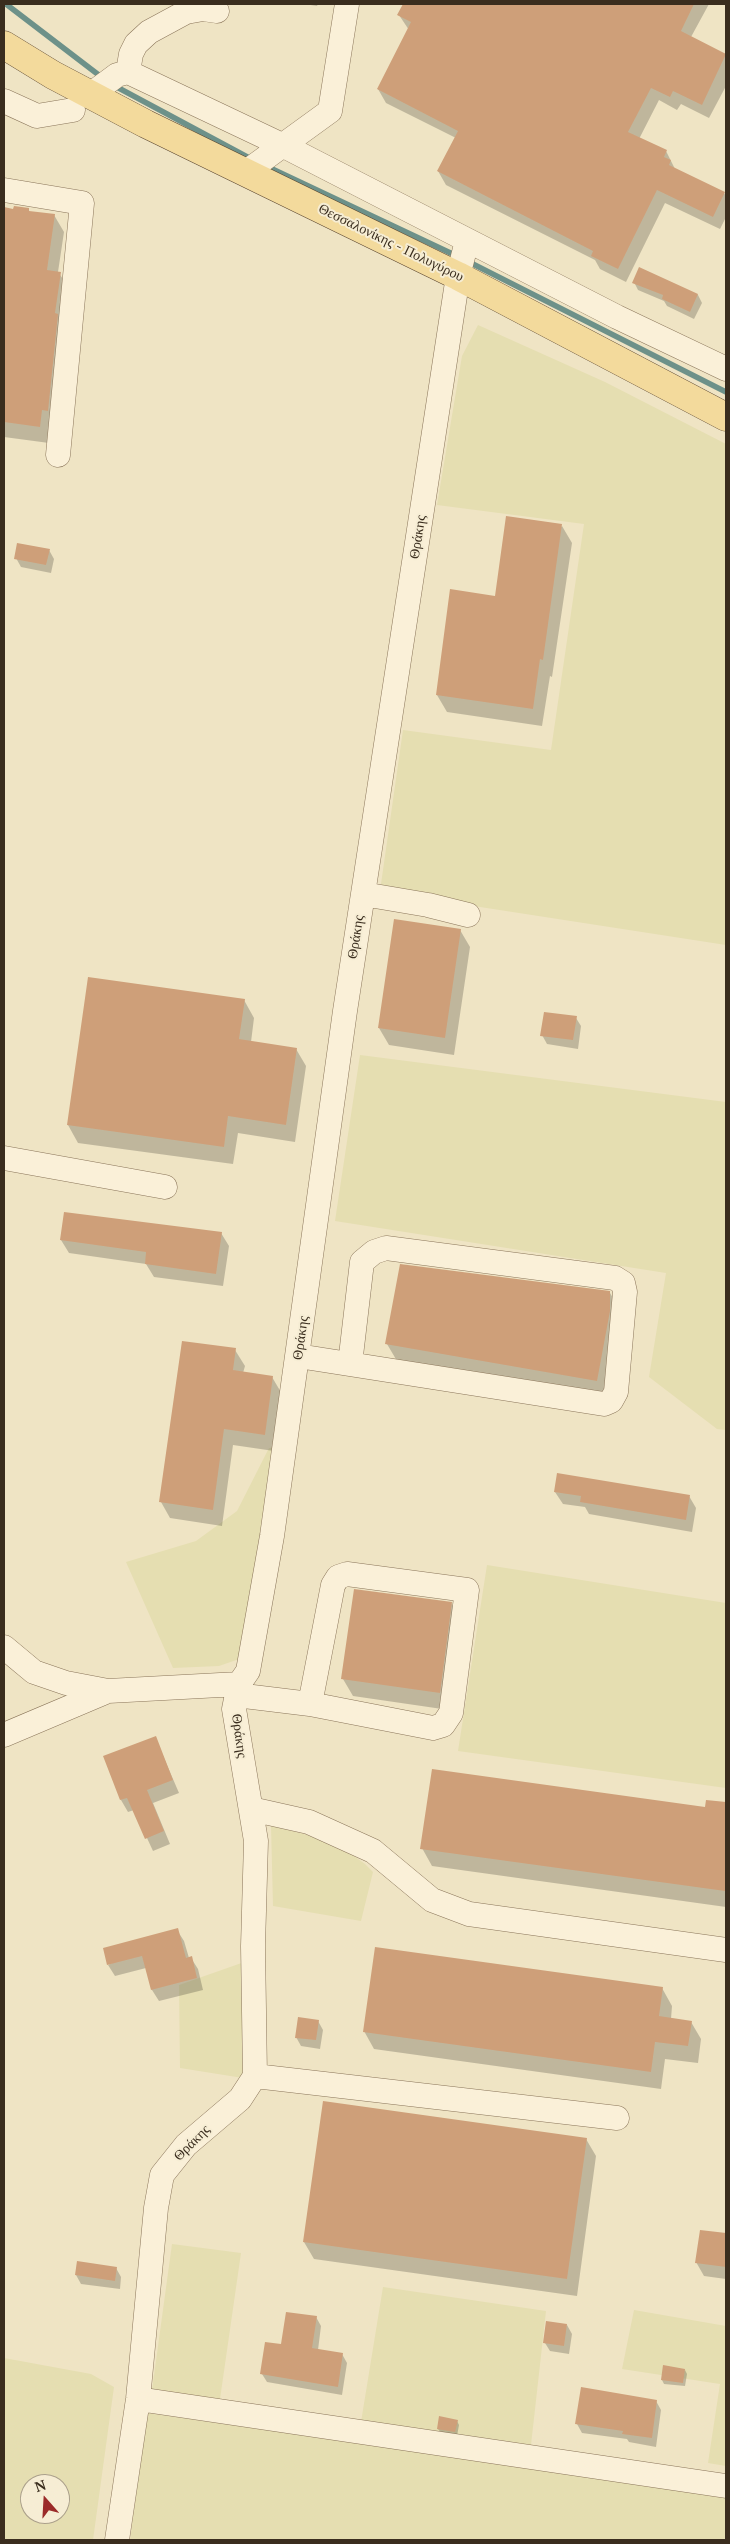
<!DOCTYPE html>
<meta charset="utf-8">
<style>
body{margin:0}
#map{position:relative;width:730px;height:2544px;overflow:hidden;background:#efe4c4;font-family:"PT Serif",serif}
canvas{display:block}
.frame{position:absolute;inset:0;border:5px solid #3a2d1e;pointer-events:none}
.north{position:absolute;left:20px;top:2474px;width:50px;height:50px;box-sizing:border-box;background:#f6edd4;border:1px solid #aba08b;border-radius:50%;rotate:341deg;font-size:14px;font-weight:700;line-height:20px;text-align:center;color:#3a2d1e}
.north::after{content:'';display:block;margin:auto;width:18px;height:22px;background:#9b2b29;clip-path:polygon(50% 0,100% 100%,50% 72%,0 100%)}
</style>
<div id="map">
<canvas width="730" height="2544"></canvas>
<div class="frame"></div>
<div class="north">N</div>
</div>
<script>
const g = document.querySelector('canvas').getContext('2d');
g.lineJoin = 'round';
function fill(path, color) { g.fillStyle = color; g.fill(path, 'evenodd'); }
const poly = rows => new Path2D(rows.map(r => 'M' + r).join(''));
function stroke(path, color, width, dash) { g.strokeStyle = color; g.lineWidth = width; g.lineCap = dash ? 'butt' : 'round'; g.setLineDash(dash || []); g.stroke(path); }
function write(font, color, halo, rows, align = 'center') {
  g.font = font + ' "PT Serif",serif'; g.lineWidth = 4; g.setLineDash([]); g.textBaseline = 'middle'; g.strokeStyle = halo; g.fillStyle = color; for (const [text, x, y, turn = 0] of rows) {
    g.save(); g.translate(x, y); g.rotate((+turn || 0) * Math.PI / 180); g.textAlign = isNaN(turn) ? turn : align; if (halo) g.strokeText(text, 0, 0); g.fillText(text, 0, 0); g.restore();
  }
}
fill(poly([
 [478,325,605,382,726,444,726,945,396,894,381,884,403,730,551,750,584,524,437,505,462,356],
 [360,1055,726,1102,726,1430,717,1429,649,1377,666,1273,335,1221],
 [278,1447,245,1657,219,1666,173,1668,126,1562,196,1541,237,1511,269,1448],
 [487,1565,726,1603,726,1788,458,1751],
 [271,1825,311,1836,347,1851,365,1864,373,1872,361,1921,273,1906],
 [250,1960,243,2078,180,2068,179,1985],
 [172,2244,241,2253,220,2399,152,2390],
 [383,2287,546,2311,531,2445,361,2422],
 [634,2310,726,2326,726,2466,708,2463,720,2384,622,2369],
 [4,2358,91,2374,114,2387,93,2540,4,2540],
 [30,2484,60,2484,60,2514,30,2514],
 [147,2413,726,2495,726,2540,130,2540]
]), '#e5deb1');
fill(poly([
 [304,4,318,4,317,6],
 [405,4,709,4,691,37,726,55,726,86,709,118,681,104,677,110,659,100,639,139,666,151,675,169,724,193,726,196,726,217,720,229,665,203,626,282,600,269,595,260,446,185,438,171,456,138,386,103,378,89,409,30,399,15],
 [4,209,28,209,30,212,54,215,64,232,58,272,70,289,49,443,4,437],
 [639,269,698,295,702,303,694,319,667,306,664,301,638,290,634,282],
 [562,526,572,543,552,677,550,676,542,726,447,712,437,695,496,597],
 [49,550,54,559,51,573,21,567,16,558],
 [460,930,470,947,454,1055,389,1045,379,1028],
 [244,1000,254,1018,251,1042,296,1049,306,1066,295,1142,238,1133,233,1164,78,1143,68,1125],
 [576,1018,581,1026,578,1049,547,1044,542,1035],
 [221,1233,229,1246,223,1286,154,1277,146,1264,69,1253,61,1240],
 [401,1265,610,1293,620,1310,607,1398,397,1361,387,1344],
 [235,1350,245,1366,243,1373,272,1377,282,1394,274,1451,233,1445,222,1526,170,1518,161,1502],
 [555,1492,689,1496,696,1508,692,1532,589,1514,585,1507,563,1504],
 [451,1603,461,1620,449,1710,353,1696,343,1679],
 [155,1737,179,1793,153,1803,170,1844,153,1851,134,1810,128,1812,121,1800,105,1757],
 [707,1801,726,1804,726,1907,432,1866,422,1848,706,1808],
 [177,1930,184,1941,189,1958,191,1958,198,1969,203,1990,159,2001,152,1990,146,1968,115,1976,108,1965],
 [662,1988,672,2006,671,2019,691,2022,701,2039,698,2063,665,2059,661,2089,374,2049,364,2031],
 [318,2021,323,2030,320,2049,301,2046,296,2037],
 [586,2139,596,2156,577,2296,314,2259,304,2242],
 [701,2231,726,2235,726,2279,704,2276,696,2262],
 [116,2268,121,2277,120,2289,81,2284,76,2275],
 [316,2317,321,2326,318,2350,342,2354,347,2363,342,2395,267,2382,262,2374,282,2345],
 [567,2325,572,2334,569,2354,550,2351,545,2343],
 [685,2370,687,2374,685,2386,664,2384,662,2380],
 [656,2401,661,2410,656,2447,629,2442,627,2439,582,2433,577,2424],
 [457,2421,459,2425,457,2436,441,2433,438,2429]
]), '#0003');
stroke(poly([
 [6,4,104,79],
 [113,85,253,160],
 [266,166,457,256],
 [467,261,726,392]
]), '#6d9189', 5.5);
fill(poly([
 [403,4,694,4,681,31,726,54,702,105,673,91,670,97,651,88,628,132,667,150,664,157,671,160,669,165,725,192,713,217,657,190,618,269,591,256,593,251,437,171,458,131,377,89,411,22,397,15],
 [14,206,29,208,29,211,55,214,47,270,61,272,55,313,58,314,48,411,42,410,40,427,4,422,4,207,13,209],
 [639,267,698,294,690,312,662,299,663,295,632,283],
 [506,516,562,524,543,660,540,659,533,709,436,695,450,589,495,596],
 [17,543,50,549,46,565,14,559],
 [394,919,461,929,445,1038,378,1028],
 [88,977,245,999,239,1039,297,1048,286,1125,228,1116,224,1147,67,1125],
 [544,1012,577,1016,573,1040,540,1036],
 [64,1212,222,1232,216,1274,145,1264,146,1252,60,1240],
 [400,1264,610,1291,610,1311,597,1381,385,1344],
 [182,1341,236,1348,233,1370,273,1376,265,1435,224,1429,213,1510,159,1502],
 [557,1473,690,1495,686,1520,580,1502,581,1496,554,1492],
 [354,1589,452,1602,440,1693,341,1679],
 [156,1736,173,1780,147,1790,164,1831,145,1839,127,1798,120,1800,103,1756],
 [432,1769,705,1807,706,1800,726,1802,725,1891,420,1849],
 [178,1928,186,1958,192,1956,197,1978,151,1990,142,1956,107,1965,103,1948],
 [375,1947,663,1987,659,2016,692,2021,688,2046,655,2042,651,2072,363,2032],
 [298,2017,319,2020,316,2040,295,2038],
 [323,2101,587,2138,567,2279,303,2242],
 [700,2230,726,2233,726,2267,695,2263],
 [77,2261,117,2267,115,2281,75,2275],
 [286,2312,317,2316,312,2348,343,2353,338,2387,260,2374,265,2342,281,2344],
 [546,2321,567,2324,564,2346,543,2343],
 [663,2365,685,2369,683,2383,661,2380],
 [581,2387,657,2400,652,2438,622,2434,623,2431,575,2424],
 [439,2416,458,2420,455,2432,437,2429]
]), '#ce9f79');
const minor = poly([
 [128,72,131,54,136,44,149,32,186,12,203,9,217,11],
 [90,95,117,75,128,72,282,145,617,317,726,369],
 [4,101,37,116,73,110],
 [246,172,330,111,347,4],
 [4,190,82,203,58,455],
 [363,894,428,905,468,915],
 [4,1158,165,1187],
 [298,1356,604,1404,611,1401,616,1392,625,1292,623,1283,615,1278,386,1248,374,1252,362,1262,350,1364],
 [4,1647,34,1672,66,1683,108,1691,239,1684],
 [236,1695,310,1704,433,1728,443,1725,451,1713,467,1590,347,1574,338,1577,333,1585,310,1704],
 [4,1735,108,1691],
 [251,1809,309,1822,373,1851,432,1900,469,1914,726,1950],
 [255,2076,617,2118],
 [138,2399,726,2486],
 [117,2540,138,2399,156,2208,162,2175,186,2145,240,2099,255,2076,253,1946,256,1841,234,1709,239,1684,248,1671,272,1536,345,1011,458,276,467,241]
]);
const major = poly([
 [4,45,53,75,146,124,458,276,726,417]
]);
stroke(minor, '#8a755a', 25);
stroke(major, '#58432e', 29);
stroke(minor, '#faf0d8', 24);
stroke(major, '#f3da9c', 28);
write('14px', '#3a2d1e', '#f6edd4', [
 ["Θεσσαλονίκης - Πολυγύρου",391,243,26],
 ["Θράκης",418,537,-81],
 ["Θράκης",356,937,-81],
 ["Θράκης",301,1338,-82],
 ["Θράκης",239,1736,82],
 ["Θράκης",192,2143,-45]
]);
</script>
